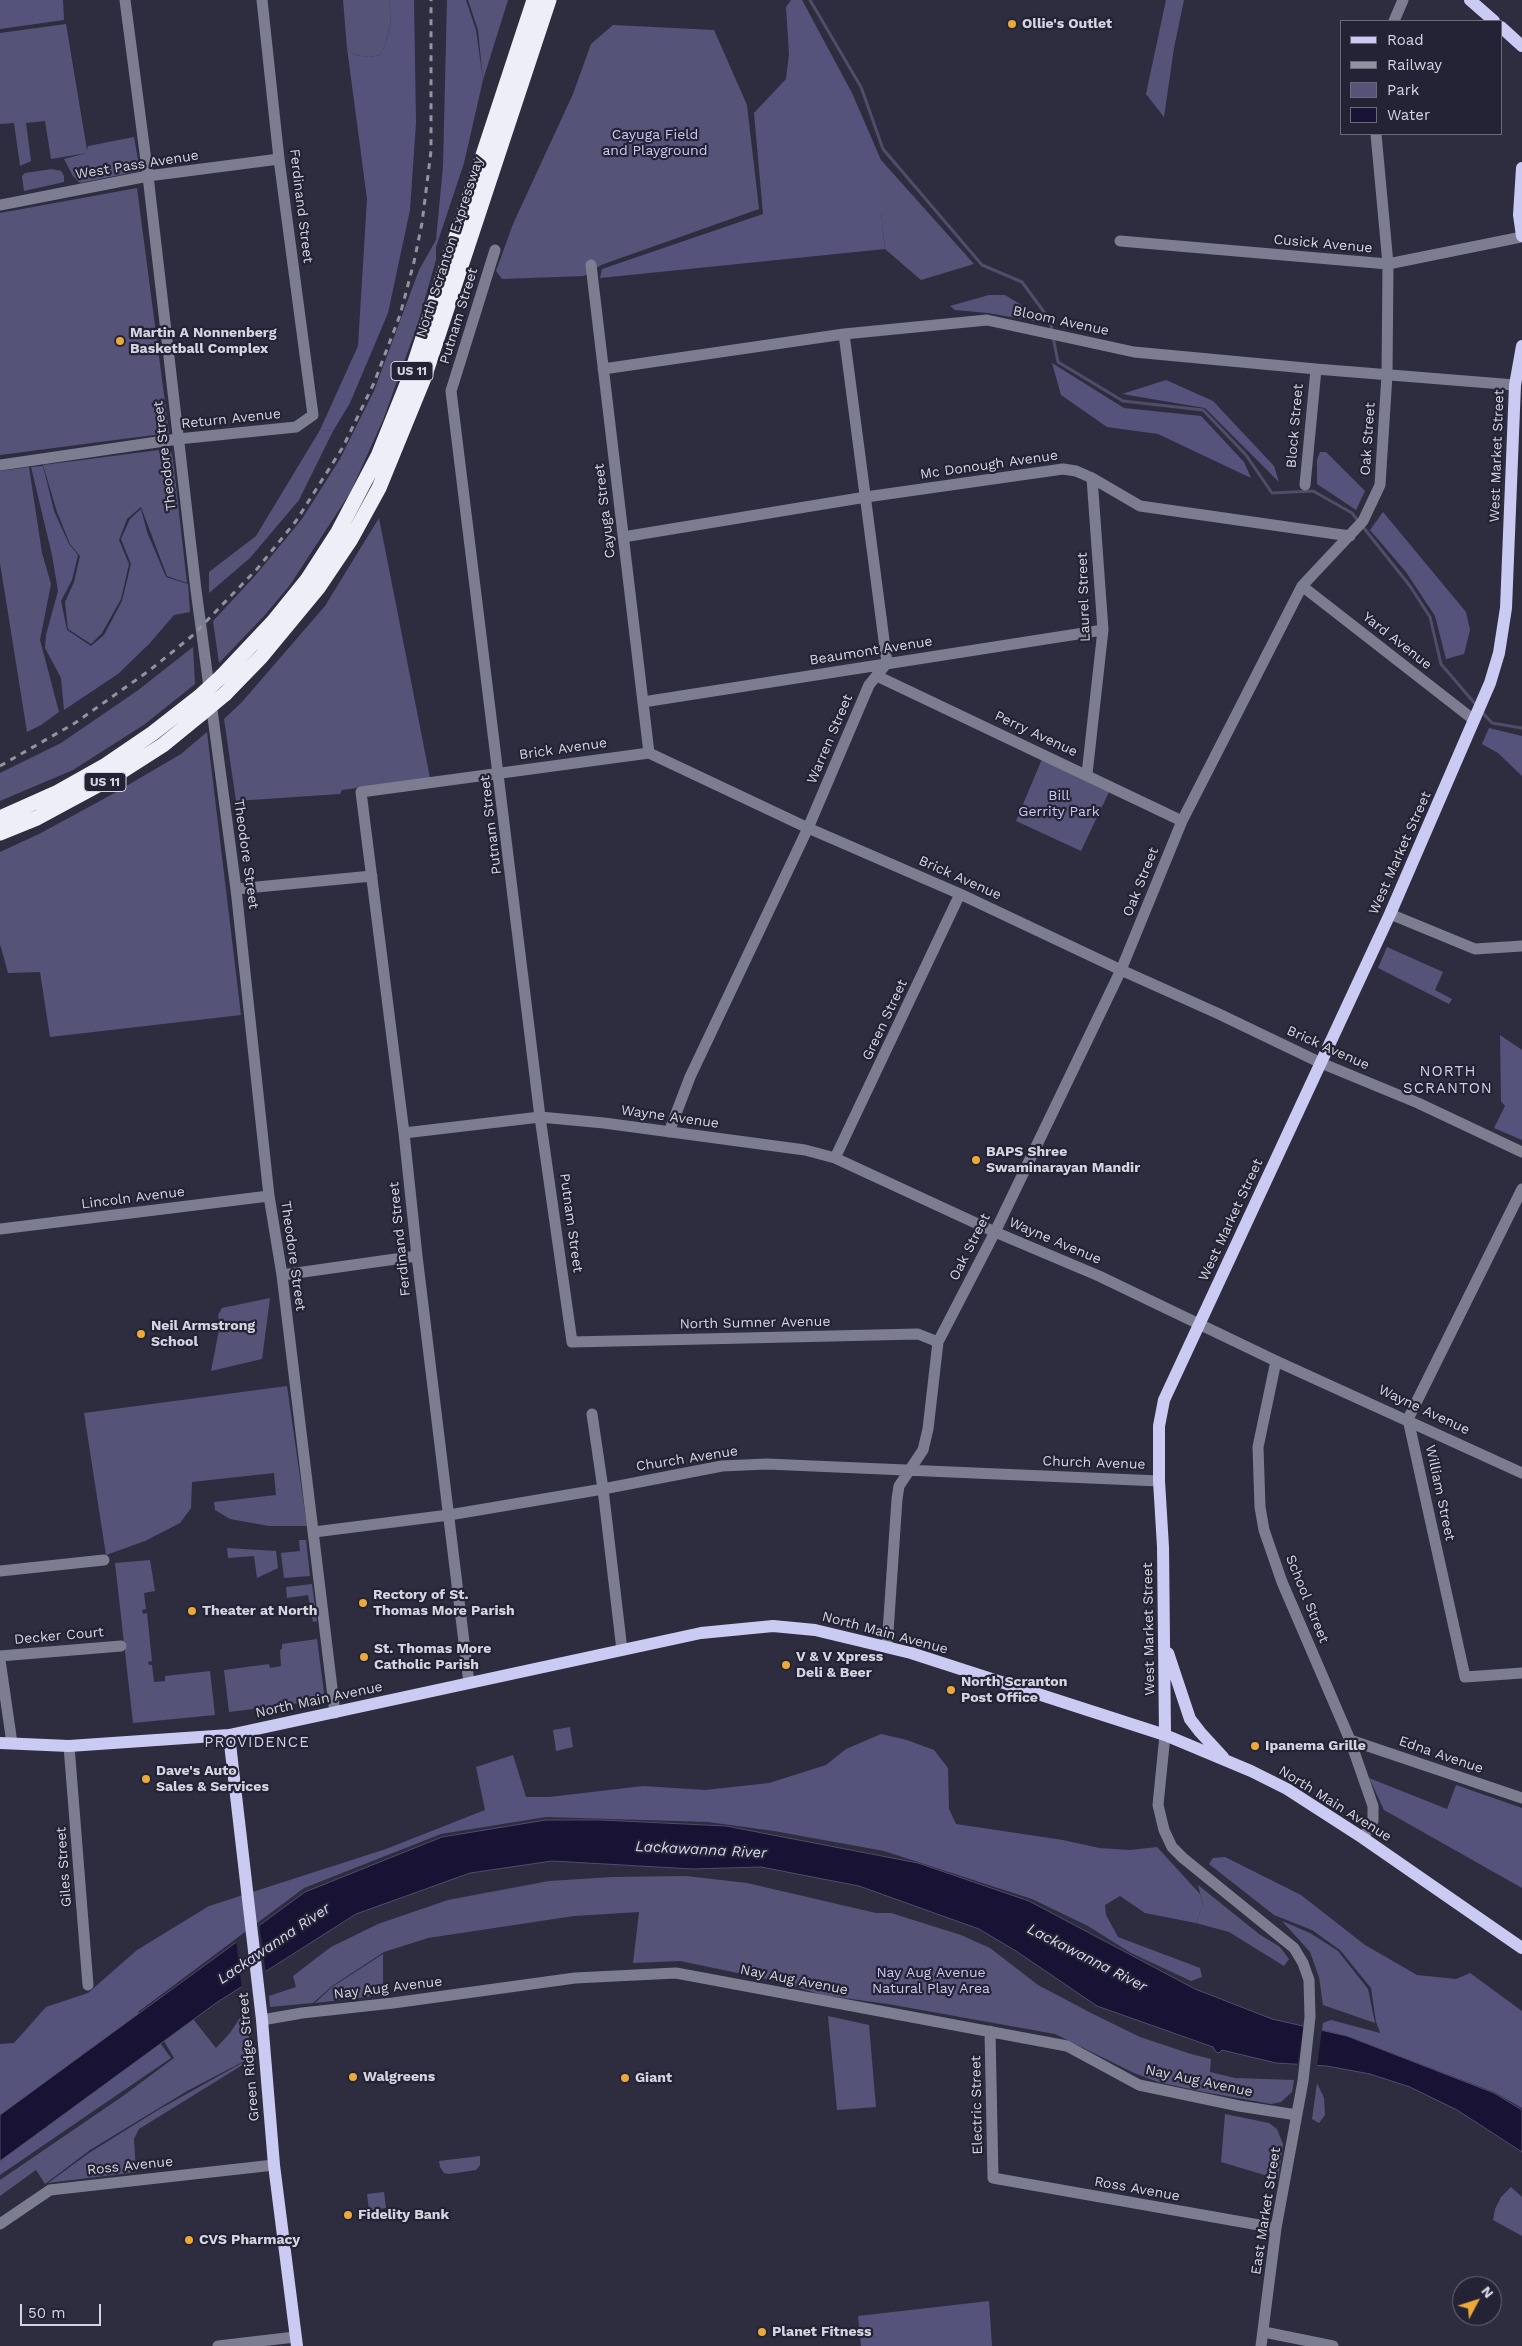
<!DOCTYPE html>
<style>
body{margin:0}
#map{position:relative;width:1522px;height:2346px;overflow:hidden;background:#2e2d40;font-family:"Work Sans",sans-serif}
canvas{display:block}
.legend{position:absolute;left:1340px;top:20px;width:162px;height:115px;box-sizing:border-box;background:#242335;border:1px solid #6b6a7a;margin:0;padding:6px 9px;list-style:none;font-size:15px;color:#d5d5e1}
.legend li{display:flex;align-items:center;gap:10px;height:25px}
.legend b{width:25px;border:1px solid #6b6a7a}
.north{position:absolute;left:1452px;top:2276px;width:50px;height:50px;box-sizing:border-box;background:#242335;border:1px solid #6b6a7a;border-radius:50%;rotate:50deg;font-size:14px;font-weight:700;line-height:20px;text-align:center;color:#d5d5e1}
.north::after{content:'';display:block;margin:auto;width:18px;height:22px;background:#eba939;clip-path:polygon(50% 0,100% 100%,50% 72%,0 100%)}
.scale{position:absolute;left:20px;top:2304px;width:81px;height:22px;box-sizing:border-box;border:2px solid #d5d5e1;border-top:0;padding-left:6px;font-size:15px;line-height:18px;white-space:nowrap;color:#d5d5e1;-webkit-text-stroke:4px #242335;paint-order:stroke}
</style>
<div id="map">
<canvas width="1522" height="2346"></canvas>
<ul class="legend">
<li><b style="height:6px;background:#cbcaf3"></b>Road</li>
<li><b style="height:6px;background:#9292a1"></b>Railway</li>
<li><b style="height:14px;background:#555378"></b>Park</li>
<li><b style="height:14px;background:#181235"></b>Water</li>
</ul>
<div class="north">N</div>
<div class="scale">50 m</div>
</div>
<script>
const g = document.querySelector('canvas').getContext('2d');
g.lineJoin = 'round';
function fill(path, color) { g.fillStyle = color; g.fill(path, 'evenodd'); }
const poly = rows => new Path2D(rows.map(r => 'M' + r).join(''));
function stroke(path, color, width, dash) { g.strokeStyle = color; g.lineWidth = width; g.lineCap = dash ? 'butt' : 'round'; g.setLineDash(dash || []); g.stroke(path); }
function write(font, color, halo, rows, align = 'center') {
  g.font = font + ' "Work Sans",sans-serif'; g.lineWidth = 4.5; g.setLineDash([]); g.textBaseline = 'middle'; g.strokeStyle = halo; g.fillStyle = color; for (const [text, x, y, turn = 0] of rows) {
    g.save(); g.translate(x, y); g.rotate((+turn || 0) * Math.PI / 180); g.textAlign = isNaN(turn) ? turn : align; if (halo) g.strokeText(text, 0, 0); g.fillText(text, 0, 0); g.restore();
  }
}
fill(poly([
 [343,0,389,0,391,22,385,46,380,55,369,57,355,55,347,48],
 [468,0,508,0,483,80,478,30],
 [1166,0,1184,0,1174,48,1164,117,1146,94],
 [66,24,87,150,88,146,134,137,140,171,80,183,73,176,64,159,87,153,51,159,45,121,26,123,31,161,20,166,14,123,0,124,0,33],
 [613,25,714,30,747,105,759,209,601,265,584,276,502,279,496,271,513,224,573,94,591,44],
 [881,160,974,264,921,280,885,249,881,213],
 [52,169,61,171,64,176,64,182,24,191,22,176,25,173],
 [137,188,169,433,0,455,0,213],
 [436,240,436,260,417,326,383,420,350,493,290,585,264,616,219,663,213,621,255,576,302,519,340,459,374,391,419,270],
 [989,295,1005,295,1043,318,1045,323,988,313,955,310,950,306],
 [320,430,333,431,299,500,250,558,209,593,209,572,256,536],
 [167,449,171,451,173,460,187,583,167,576,141,507,127,519,119,540,129,564,121,599,102,633,91,644,68,629,65,602,74,582,80,556,70,544,57,512,43,465],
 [29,467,42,553,51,584,40,640,59,712,41,725,27,732,0,563,0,471],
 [379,518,430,778,342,790,340,794,236,801,224,719,242,702,325,606],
 [193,647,195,684,145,724,73,770,0,801,0,773,61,743,137,691],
 [207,732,241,1015,50,1037,40,972,8,973,0,944,0,852,39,834,111,795,181,754],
 [1042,759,1109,792,1081,851,1016,821],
 [1387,947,1443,972,1435,990,1452,999,1449,1004,1378,968],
 [270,1298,262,1359,211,1371,220,1325,218,1315,222,1308],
 [287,1386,307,1526,269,1526,230,1519,215,1510,214,1502,276,1495,274,1473,192,1482,191,1508,180,1523,145,1541,106,1555,84,1413],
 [299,1540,306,1540,310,1576,284,1578,281,1553,300,1551],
 [227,1548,276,1551,278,1568,257,1578,254,1556,228,1558],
 [150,1560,155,1591,144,1593,146,1609,142,1610,143,1614,147,1613,152,1661,148,1662,149,1665,152,1665,154,1682,165,1681,165,1676,210,1671,215,1715,133,1723,115,1563],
 [312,1584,317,1621,313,1622,308,1595,287,1598,286,1587],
 [317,1639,325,1700,229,1712,224,1670,269,1664,270,1668,281,1666,280,1650,282,1649,282,1644],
 [570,1727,573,1747,556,1751,553,1730],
 [686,1876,747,1883,876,1913,891,1913,961,1935,990,1948,1038,1985,1091,2013,1140,2037,1191,2054,1211,2059,1210,2072,1235,2078,1294,2080,1292,2092,1281,2102,1271,2104,1204,2092,1158,2082,1134,2073,1055,2034,888,2004,822,1995,781,1982,680,1961,633,1963,639,1912,574,1916,428,1938,384,1952,332,1986,313,2003,270,2007,269,1996,296,1987,293,1976,331,1947,378,1924,448,1900,549,1881,612,1877],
 [1198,1885,1259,1934,1280,1947,1289,1959,1284,1966,1229,1932,1196,1923,1203,1905],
 [1282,1921,1310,1933,1338,1951,1368,1989,1375,2023,1323,2005,1319,1977,1310,1952],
 [383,1954,383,1995,315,2003,332,1987],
 [245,2010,252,2057,187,2091,90,2150,45,2184,36,2170,0,2196,0,2180,123,2096,174,2058,164,2041,193,2019,216,2048,230,2033],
 [828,2016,869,2025,876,2107,837,2110],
 [242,2063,244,2064,139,2129,134,2139,136,2172,48,2183,89,2153,158,2110],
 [1317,2083,1324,2098,1325,2115,1319,2123,1312,2119],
 [1225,2114,1269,2123,1277,2129,1283,2144,1278,2179,1221,2162],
 [480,2156,480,2165,476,2170,449,2174,444,2173,440,2167,439,2161],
 [1511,2187,1522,2197,1522,2236,1493,2220,1495,2209,1501,2197],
 [384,2192,386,2208,369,2210,367,2194]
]), '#555378');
fill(poly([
 [0,0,63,0,64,20,0,29],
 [389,0,414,0,416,123,410,210,388,313,350,403,333,431,320,430,358,346,367,199,347,48,355,55,369,57,380,55,385,46,391,22],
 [447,0,466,0,476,30,483,80,464,163,435,250,443,166],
 [791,0,802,0,852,93,881,160,881,213,885,249,600,278,602,269,763,214,754,113,786,79,789,54,786,7],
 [1052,363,1124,408,1201,416,1244,462,1251,478,1158,434,1107,427,1061,395],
 [1166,380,1213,401,1274,466,1279,482,1205,408,1122,394],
 [1320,452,1326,452,1365,491,1356,510,1317,484,1317,460],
 [43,466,54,511,69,544,78,555,72,580,61,601,67,630,91,646,104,635,122,601,131,564,121,539,130,519,141,509,147,532,166,577,188,584,190,612,174,615,149,644,118,674,64,710,61,678,45,648,46,635,58,591,52,555,31,467],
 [1383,512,1466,612,1470,630,1464,654,1446,659,1435,616,1406,572,1370,530],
 [1489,728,1522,736,1522,776,1498,753,1482,744],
 [1500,1035,1522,1050,1522,1140,1494,1128,1505,1106,1501,1101],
 [881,1734,907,1740,934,1750,948,1768,949,1809,956,1824,1063,1840,1099,1848,1130,1850,1157,1847,1200,1894,1203,1905,1196,1923,1145,1913,1120,1896,1105,1905,1106,1915,1118,1937,1200,1968,1202,1977,1191,1981,1131,1953,1088,1926,1032,1899,884,1851,774,1831,708,1822,546,1817,441,1834,304,1888,138,2012,171,2058,0,2175,0,2044,14,2043,46,2007,88,1993,137,1950,209,1906,386,1849,485,1810,476,1767,513,1755,526,1797,549,1797,643,1786,705,1790,769,1783,826,1765,846,1749],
 [1369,1778,1447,1809,1456,1785,1522,1808,1522,1888,1384,1810],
 [1225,1857,1301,1895,1365,1945,1417,1975,1456,1979,1470,1973,1522,2011,1522,2108,1494,2092,1347,2036,1322,2030,1323,2023,1331,2020,1380,2033,1381,2035,1376,2022,1371,1988,1340,1950,1312,1930,1274,1915,1209,1864,1213,1858],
 [989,2301,992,2346,861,2346,858,2316]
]), '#55527c');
const water = poly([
 [546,1820,601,1820,726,1826,918,1863,1029,1901,1195,1989,1272,2019,1347,2036,1494,2093,1522,2110,1522,2152,1457,2110,1410,2087,1370,2074,1327,2066,1276,2063,1222,2050,1219,2053,1216,2052,1213,2047,1097,2006,1016,1951,979,1929,859,1886,761,1867,693,1869,552,1861,470,1873,356,1914,216,2003,0,2161,0,2115,305,1892,442,1837,546,1820]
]);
fill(water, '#181235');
stroke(water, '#514c69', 1);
fill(poly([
 [259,1922,266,1974,242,1989,236,1939],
 [1304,2024,1322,2028,1317,2068,1297,2067]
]), '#2e2d40');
stroke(poly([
 [810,0,861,87,883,149,982,265,1022,282,1050,320,1052,331],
 [1053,337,1058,362,1123,401,1203,410,1246,455,1272,493,1313,491,1352,513,1359,522],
 [1363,527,1410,586,1430,617,1441,664,1477,706],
 [1481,711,1492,723,1522,728]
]), '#514c69', 3);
stroke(poly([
 [125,0,148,176,196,590,236,889,269,1196,282,1275,335,1713],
 [1394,21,1403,0],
 [0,205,148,176,279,159],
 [1120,241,1388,264,1522,237],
 [495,250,451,391,540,1117,572,1342,918,1334,938,1342],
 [591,265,649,753],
 [603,369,844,334,987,320,1134,352,1316,369,1515,385],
 [0,465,178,439,296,427,313,415,279,159,262,0],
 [1305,485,1316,369],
 [623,537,866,497,1063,469,1076,471,1092,478,1140,506,1350,536],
 [1302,586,1474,720],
 [877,676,1182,821],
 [643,702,1103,630],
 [1087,774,1103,630,1092,478],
 [236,889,372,876],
 [1390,914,1475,949,1522,946],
 [669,1132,690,1077,808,828,869,685,887,663,844,334],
 [404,1133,540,1117,604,1123,805,1150,835,1158,995,1232,1099,1276,1276,1361,1522,1473],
 [835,1158,960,894],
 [1522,1189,1408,1419,1465,1677,1522,1673],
 [0,1229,269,1196],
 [282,1275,417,1256],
 [1276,1361,1258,1447,1260,1507,1264,1530,1282,1582,1350,1740,1373,1806,1373,1821,1363,1838],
 [592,1414,603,1489,622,1650],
 [314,1532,449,1515,603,1489,722,1466,767,1464,1159,1481],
 [0,1571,104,1560],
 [887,1647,897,1499,899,1486,923,1450,928,1429,938,1342,995,1232,1121,970,1182,821,1302,586,1363,521,1380,485,1387,375,1388,264,1376,134],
 [0,1656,121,1646],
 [0,1660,12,1743],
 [469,1683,417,1256,404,1133,361,792,649,753,808,828,960,894,1121,970,1219,1014,1321,1063,1418,1103,1522,1152],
 [1165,1735,1158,1805,1164,1830,1172,1847,1183,1858,1294,1948,1303,1963,1309,1980,1310,2017,1303,2081,1276,2228,1261,2346],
 [1350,1740,1522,1798],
 [69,1746,88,1985],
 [262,2020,302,2013,393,2003,575,1978,676,1973,1067,2046,1139,2085,1239,2106,1297,2115],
 [990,2031,993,2178,1276,2228],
 [0,2224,50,2190,274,2165],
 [1264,2332,1333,2346],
 [218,2346,295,2337]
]), '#7d7d91', 11);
stroke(poly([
 [1470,0,1494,21],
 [1501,27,1522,46],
 [1522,168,1519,215,1522,236],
 [1168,1653,1190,1719,1200,1732,1223,1757],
 [229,1735,262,2020,274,2165,297,2346],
 [1165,1735,1163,1547,1159,1481,1159,1426,1164,1400,1390,914,1490,683,1499,653,1506,608,1515,385,1522,346],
 [0,1743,69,1746,229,1735,701,1633,773,1626,815,1630,911,1653,1165,1735,1251,1771,1287,1789,1363,1838,1522,1948]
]), '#cbcaf3', 12);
stroke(poly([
 [222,676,273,622,307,580,338,532,378,456,411,374,534,0],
 [225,694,261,657,318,588,351,539,379,488,424,378,549,0],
 [0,818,58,792,106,765,153,733,199,697],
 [0,833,37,818,113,777,163,745,201,714]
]), '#eeeef8', 15);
stroke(poly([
 [0,766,75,723,150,670,192,636,257,569,296,521,343,447,374,383,400,315,414,262,422,223,431,151,431,0]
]), '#9292a1', 3, [6, 6]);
stroke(poly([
 [199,697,222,676],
 [201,714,225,694]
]), '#eeeef8', 15);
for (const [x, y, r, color] of [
 [1012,24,5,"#eba939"],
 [120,341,5,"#eba939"],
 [976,1160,5,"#eba939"],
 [141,1334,5,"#eba939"],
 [363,1603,5,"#eba939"],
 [192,1611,5,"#eba939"],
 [364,1657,5,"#eba939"],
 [786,1665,5,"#eba939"],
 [951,1690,5,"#eba939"],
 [1255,1746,5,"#eba939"],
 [146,1779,5,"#eba939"],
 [353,2077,5,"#eba939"],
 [625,2078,5,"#eba939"],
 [348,2215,5,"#eba939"],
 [189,2240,5,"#eba939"],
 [762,2332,5,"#eba939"]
]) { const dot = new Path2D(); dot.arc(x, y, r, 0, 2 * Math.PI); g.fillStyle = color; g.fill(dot); stroke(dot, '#242335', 2); }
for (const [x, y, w] of [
 [412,371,42],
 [105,782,42]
]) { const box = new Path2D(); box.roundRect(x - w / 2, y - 9.5, w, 19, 4); g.fillStyle = '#242335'; g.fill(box); stroke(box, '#d5d5e1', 1); }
write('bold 12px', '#d5d5e1', null, [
 ["US 11",412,371],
 ["US 11",105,782]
]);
write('bold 14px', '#d5d5e1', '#242335', [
 ["Ollie's Outlet",1022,24],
 ["Martin A Nonnenberg",130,333],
 ["Basketball Complex",130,349],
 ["BAPS Shree",986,1152],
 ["Swaminarayan Mandir",986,1168],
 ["Neil Armstrong",151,1326],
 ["School",151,1342],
 ["Rectory of St.",373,1595],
 ["Thomas More Parish",373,1611],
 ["Theater at North",202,1611],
 ["St. Thomas More",374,1649],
 ["Catholic Parish",374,1665],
 ["V & V Xpress",796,1657],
 ["Deli & Beer",796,1673],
 ["North Scranton",961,1682],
 ["Post Office",961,1698],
 ["Ipanema Grille",1265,1746],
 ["Dave's Auto",156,1771],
 ["Sales & Services",156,1787],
 ["Walgreens",363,2077],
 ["Giant",635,2078],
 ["Fidelity Bank",358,2215],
 ["CVS Pharmacy",199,2240],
 ["Planet Fitness",772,2332]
], 'left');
write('14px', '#cbc9f3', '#242335', [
 ["Cayuga Field",655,135],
 ["and Playground",655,151],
 ["Bill",1059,796],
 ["Gerrity Park",1059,812],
 ["Nay Aug Avenue",931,1973],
 ["Natural Play Area",931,1989]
]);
write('14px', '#d5d5e1', '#242335', [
 ["West Pass Avenue",137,165,-9],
 ["Ferdinand Street",301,206,83],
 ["Cusick Avenue",1323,244,5],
 ["North Scranton Expressway",450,247,-72],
 ["Putnam Street",459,316,-73],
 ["Bloom Avenue",1061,321,12],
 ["Return Avenue",231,419,-6],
 ["Block Street",1295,426,-85],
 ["Oak Street",1368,439,-86],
 ["Theodore Street",165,456,-97],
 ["West Market Street",1497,456,-88],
 ["Mc Donough Avenue",989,465,-8],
 ["Cayuga Street",605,511,-97],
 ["Laurel Street",1084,597,-92],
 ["Yard Avenue",1397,641,38],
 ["Beaumont Avenue",871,651,-9],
 ["Perry Avenue",1036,734,25],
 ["Warren Street",830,739,-67],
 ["Brick Avenue",563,749,-8],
 ["Putnam Street",491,825,-97],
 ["West Market Street",1400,853,-66],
 ["Theodore Street",246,854,82],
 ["Brick Avenue",960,878,24],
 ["Oak Street",1141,882,-68],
 ["Green Street",885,1020,-65],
 ["Brick Avenue",1328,1048,24],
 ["Wayne Avenue",670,1117,8],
 ["Lincoln Avenue",133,1198,-7],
 ["West Market Street",1231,1220,-65],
 ["Putnam Street",571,1223,82],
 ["Ferdinand Street",400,1239,-96],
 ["Wayne Avenue",1055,1241,23],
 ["Oak Street",970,1247,-63],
 ["Theodore Street",293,1256,82],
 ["North Sumner Avenue",755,1323,-1],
 ["Wayne Avenue",1424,1410,25],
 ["Church Avenue",687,1459,-9],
 ["Church Avenue",1094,1463,2],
 ["William Street",1440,1493,78],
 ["School Street",1307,1599,68],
 ["West Market Street",1149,1629,-91],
 ["North Main Avenue",885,1633,15],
 ["Decker Court",59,1636,-5],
 ["North Main Avenue",319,1700,-12],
 ["Edna Avenue",1441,1755,19],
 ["North Main Avenue",1335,1804,32],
 ["Giles Street",64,1867,-94],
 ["Nay Aug Avenue",794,1980,11],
 ["Nay Aug Avenue",388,1988,-7],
 ["Green Ridge Street",249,2057,-95],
 ["Nay Aug Avenue",1199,2081,12],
 ["Electric Street",977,2105,-91],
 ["Ross Avenue",130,2166,-6],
 ["Ross Avenue",1137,2189,10],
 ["East Market Street",1266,2211,-81]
]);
g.letterSpacing = '1px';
write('15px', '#cfcee6', '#242335', [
 ["NORTH",1448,1072],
 ["SCRANTON",1448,1089],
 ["PROVIDENCE",257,1743]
]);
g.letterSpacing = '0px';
write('italic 15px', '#d7d7f3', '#242335', [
 ["Lackawanna River",701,1850,3],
 ["Lackawanna River",274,1944,-34],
 ["Lackawanna River",1087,1958,27]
]);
</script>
